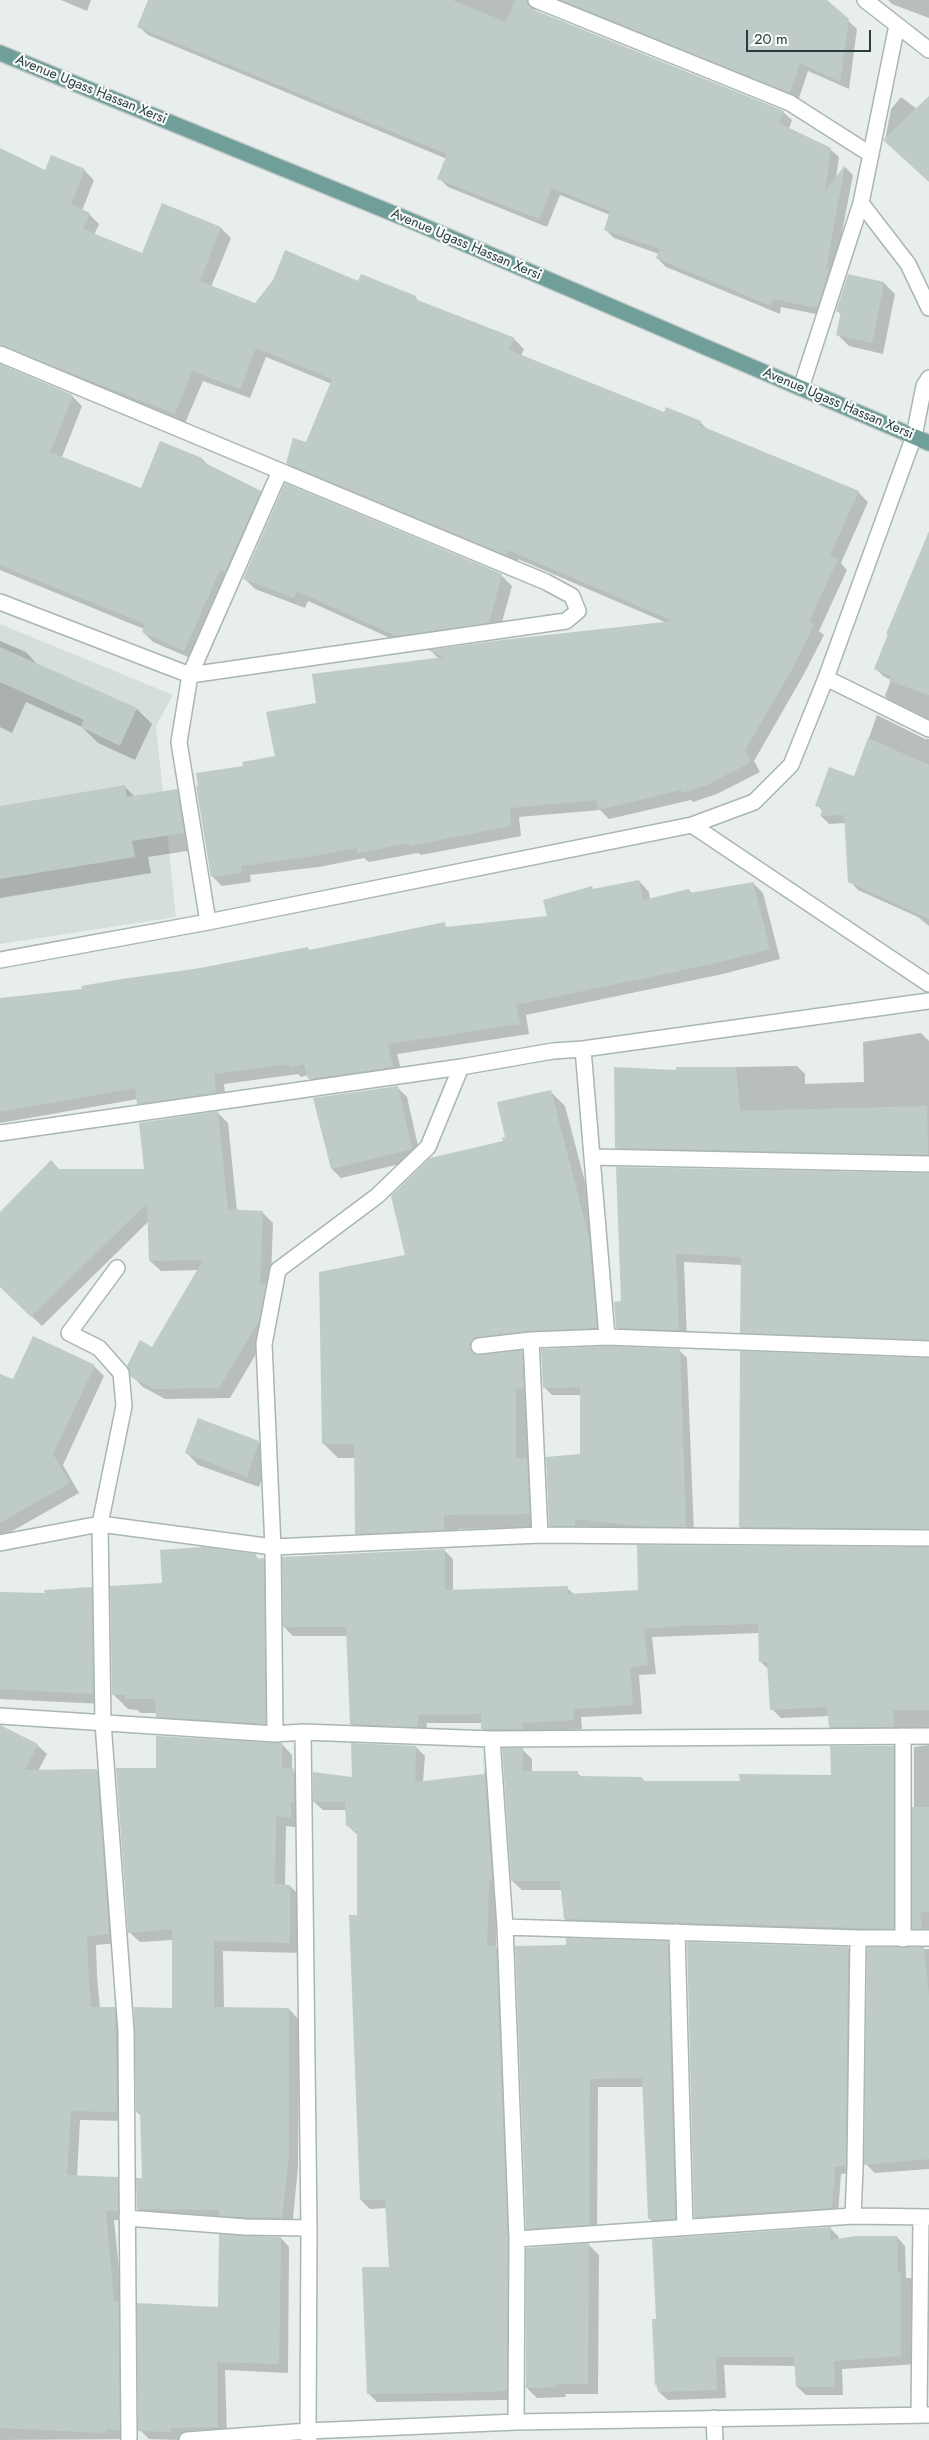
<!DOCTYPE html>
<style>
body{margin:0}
#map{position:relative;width:929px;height:2440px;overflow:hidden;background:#e7eeec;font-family:Jost,sans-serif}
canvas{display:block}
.scale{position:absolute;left:746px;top:30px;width:125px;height:22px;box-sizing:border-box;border:2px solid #273e3c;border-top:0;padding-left:6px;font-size:15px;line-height:18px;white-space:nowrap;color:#273e3c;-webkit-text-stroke:4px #f7faf9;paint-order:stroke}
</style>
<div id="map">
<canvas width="929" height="2440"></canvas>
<div class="scale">20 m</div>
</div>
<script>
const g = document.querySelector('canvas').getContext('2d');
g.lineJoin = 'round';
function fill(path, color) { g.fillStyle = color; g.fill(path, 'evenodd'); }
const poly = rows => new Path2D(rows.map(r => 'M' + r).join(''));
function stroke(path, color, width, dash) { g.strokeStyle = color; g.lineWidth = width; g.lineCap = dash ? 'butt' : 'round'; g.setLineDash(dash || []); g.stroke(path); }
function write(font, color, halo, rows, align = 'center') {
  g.font = font + ' Jost,sans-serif'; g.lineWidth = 4.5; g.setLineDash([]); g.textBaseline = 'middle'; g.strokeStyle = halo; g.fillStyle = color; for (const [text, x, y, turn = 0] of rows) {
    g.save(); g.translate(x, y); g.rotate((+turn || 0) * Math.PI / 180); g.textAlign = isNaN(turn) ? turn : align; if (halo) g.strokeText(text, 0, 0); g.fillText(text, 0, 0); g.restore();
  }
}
fill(poly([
 [0,624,173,695,156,726,176,917,0,944]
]), '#d5dedb');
fill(poly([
 [61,0,91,0,87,11],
 [150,0,545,0,539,1,534,11,783,112,792,120,789,129,830,149,839,157,836,179,845,167,853,175,826,316,781,307,780,314,666,267,657,258,659,254,614,238,605,229,610,215,560,195,547,227,448,187,439,178,447,159,148,35,139,27],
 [550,0,825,0,857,29,849,89,808,71,798,101],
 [888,0,929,0,929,18,892,4],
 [901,97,917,109,929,98,929,181,885,140,891,109],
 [0,150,46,172,84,170,94,180,82,211,89,214,99,224,94,235,143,255,163,205,221,228,231,238,211,287,255,304,358,282,415,297,422,304,514,339,524,349,521,356,665,414,700,422,709,431,858,492,868,502,841,563,847,570,819,631,824,635,804,674,754,761,760,772,717,794,693,802,691,800,609,819,600,810,519,817,521,836,421,855,418,853,369,862,364,858,319,867,250,875,251,882,222,886,212,876,244,767,276,757,317,704,439,659,431,651,503,641,667,623,518,559,516,564,297,473,287,463,307,444,332,384,266,357,250,398,203,381,185,423,15,355,1,361,1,366,72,396,82,406,62,457,142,490,202,459,208,465,260,492,270,502,195,660,153,642,143,632,144,629,0,570],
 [884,283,895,294,883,354,849,346,837,334,841,314,837,311],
 [929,560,929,722,893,704,885,696,891,680,883,676,875,668],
 [501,575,512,586,499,633,408,646,308,601,305,608,255,589,244,578],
 [0,641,26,652,39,666,137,709,152,724,135,760,98,743,82,727,26,702,12,733,0,727],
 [877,715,925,739,929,739,929,926,918,917,858,890,850,881,846,823,829,824,821,816,823,811,817,805,855,777],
 [124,786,135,797,177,790,193,807,200,849,148,857,151,873,0,898,0,807],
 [639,881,649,892,650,899,689,890,693,894,753,883,763,893,780,959,723,974,526,1015,529,1034,397,1054,403,1077,319,1089,308,1075,301,1077,298,1074,224,1084,226,1102,148,1113,138,1103,138,1099,0,1123,0,999,83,990,308,948,310,951,444,924,448,928,548,917,592,888,594,890],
 [921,1033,929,1041,929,1162,625,1156,617,1148,678,1068,797,1066,805,1074,805,1084,864,1082,863,1042],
 [397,1087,407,1097,421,1159,341,1178,332,1169],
 [550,1091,565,1106,604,1254,611,1342,545,1345,493,1351,487,1356,522,1352,536,1366,544,1528,458,1529,459,1544,371,1548,356,1533,355,1458,338,1458,323,1443,407,1256],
 [218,1113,228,1123,237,1211,262,1212,273,1223,269,1332,230,1398,165,1399,143,1387,132,1376,153,1348,199,1270,161,1271,150,1261,149,1221,42,1326,0,1286,0,1214,59,1170,146,1170],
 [617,1168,929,1174,929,1348,751,1341,742,1332,742,1265,684,1262,687,1339,626,1336,617,1327,622,1302],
 [679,1350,687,1358,694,1534,645,1534,582,1526,582,1533,558,1533,550,1525,581,1455,581,1395,552,1395,544,1387],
 [929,1360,929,1537,749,1536,740,1527],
 [94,1366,104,1376,63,1465,79,1493,0,1538,0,1374,14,1381],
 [258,1442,270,1454,259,1487,198,1465,187,1453],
 [929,1547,929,1736,839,1736,830,1727,829,1716,781,1718,772,1709,769,1670,760,1661,759,1633,652,1637,656,1674,639,1675,642,1714,581,1717,582,1729,531,1732,492,1738,483,1729,482,1723,427,1723,426,1735,360,1733,351,1724,347,1636,293,1636,284,1627,444,1550,453,1559,453,1591,567,1588,575,1595,639,1591],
 [255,1555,259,1560,263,1559,278,1574,280,1738,172,1731,157,1716,157,1713,141,1713,137,1710,128,1709,113,1694],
 [91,1589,102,1600,104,1704,0,1699,0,1593,52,1594],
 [0,1727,37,1745,47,1754,38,1771,96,1770,106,1779,118,1943,96,1945,97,1977,100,2008,114,2008,124,2018,126,2121,80,2120,77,2177,117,2178,127,2188,127,2220,114,2220,123,2308,129,2439,0,2440],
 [282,1744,292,1755,292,1770,304,1781,300,1828,286,1826,285,1886,290,1886,300,1896,300,1953,223,1951,224,2008,289,2009,299,2020,298,2167,292,2228,148,2219,138,2209,143,2180,141,2116,137,2112,173,2009,173,1940,140,1942,129,1932,157,1770],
 [929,1745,929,1937,923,1937,914,1928,914,1747],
 [416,1747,425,1756,423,1782,485,1775,485,1751,492,1758,497,1889,496,1947,505,1956,515,2398,505,2400,377,2402,368,2393,390,2268,387,2208,370,2209,361,2200,359,1836,347,1825,347,1810,323,1810,314,1802],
 [893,1747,903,1756,903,1938,574,1928,565,1919,562,1890,522,1890,512,1881,522,1749,532,1759,532,1772,577,1773,582,1777,642,1778,646,1783,741,1782,832,1776],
 [667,1943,676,1951,683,2227,660,2229,649,2218,644,2087,598,2087,597,2233,536,2237,527,2228,516,1947],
 [688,1943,848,1948,855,1955,852,2173,841,2174,838,2214,702,2224,695,2217],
 [868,1949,929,1949,929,2169,875,2173,866,2164],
 [830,2228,839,2237,839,2240,897,2237,905,2246,906,2278,911,2278,919,2286,918,2364,842,2369,843,2395,806,2395,797,2387,796,2366,724,2365,726,2398,668,2400,659,2392,656,2384,657,2320],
 [281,2238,289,2247,288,2373,225,2370,227,2436,180,2436,180,2440,149,2439,140,2430,220,2308],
 [589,2245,599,2255,598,2394,565,2394,566,2397,537,2398,527,2388]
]), '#0003');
fill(poly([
 [148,0,452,0,506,22,515,0,527,0,532,9,784,111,779,123,831,148,825,191,845,165,826,269,829,270,817,308,773,299,771,306,656,258,660,249,604,230,610,211,552,188,539,219,437,179,447,154,137,27],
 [561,0,827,0,849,19,840,82,800,63,790,93],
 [929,96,929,182,883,140],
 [0,148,45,170,51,155,85,169,71,204,90,213,83,229,142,253,162,203,221,227,200,281,255,303,273,280,285,250,358,281,361,274,416,296,415,299,515,338,509,350,664,412,666,407,701,421,699,425,859,491,830,555,838,559,809,621,814,624,795,664,745,750,751,762,707,785,682,793,681,790,598,810,596,800,510,808,511,826,409,846,409,843,357,853,357,848,308,857,241,866,242,873,211,877,196,786,198,786,196,773,243,766,242,762,275,756,266,712,316,703,312,674,444,657,428,650,502,640,673,621,508,550,506,555,286,463,293,438,306,442,332,379,256,348,240,389,192,371,175,414,0,345],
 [848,274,884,282,872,343,836,335,841,312,836,311],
 [0,364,73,395,50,452,141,488,160,441,202,458,201,461,261,491,225,572,220,570,184,651,142,632,145,624,0,565],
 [285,483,502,574,489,623,396,636,297,591,294,598,243,579],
 [929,531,929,695,889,681,891,676,874,669,888,634,886,634],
 [0,647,137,708,120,746,81,727,84,720,0,682],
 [868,738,929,765,929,919,848,882,844,815,820,816,823,808,815,806,829,767,854,776],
 [125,785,127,797,177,789,184,833,132,841,135,857,0,879,0,806],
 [639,880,643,900,689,889,690,893,753,882,770,949,712,964,516,1005,520,1024,388,1044,393,1067,308,1079,304,1064,290,1067,289,1064,214,1074,216,1093,137,1104,135,1088,0,1112,0,998,82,989,81,986,122,979,201,968,308,947,309,950,445,922,446,927,547,916,543,900,592,886,593,889],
 [614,1067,676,1070,676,1067,736,1067,740,1111,927,1106,928,1155,615,1148],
 [398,1086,412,1149,331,1169,313,1098],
 [551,1090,589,1238,597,1328,530,1331,478,1337,473,1339,470,1347,472,1352,480,1355,522,1350,524,1388,516,1389,516,1459,527,1458,530,1514,444,1515,444,1530,355,1534,354,1444,322,1444,319,1272,405,1255,391,1196,430,1158,503,1141,502,1138,505,1137,497,1102],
 [218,1111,228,1209,263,1211,260,1284,266,1283,259,1321,219,1388,154,1389,131,1377,127,1366,140,1340,152,1347,203,1260,149,1261,147,1203,31,1317,0,1287,0,1212,51,1160,59,1169,144,1169,139,1123],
 [616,1167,929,1173,929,1340,740,1333,741,1257,676,1254,679,1330,616,1328,614,1302,621,1301],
 [33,1336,95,1365,53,1454,70,1483,0,1523,0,1374,13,1379],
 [607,1346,680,1349,686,1527,637,1526,575,1519,575,1526,549,1526,546,1457,580,1454,580,1387,543,1388,541,1349],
 [740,1351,929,1358,929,1529,739,1527],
 [198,1418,259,1441,247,1477,185,1453],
 [637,1545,929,1547,929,1710,893,1710,894,1727,829,1727,827,1707,770,1710,767,1662,759,1662,758,1624,678,1626,644,1629,648,1665,630,1667,633,1705,573,1709,574,1720,522,1723,523,1729,481,1729,481,1714,418,1715,417,1727,350,1724,346,1627,283,1627,282,1557,445,1549,445,1590,568,1586,568,1594,638,1590],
 [204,1547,256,1554,256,1559,264,1558,266,1724,156,1717,155,1699,125,1699,125,1695,112,1695,110,1586,162,1583,160,1550],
 [92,1587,93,1694,0,1689,0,1592,45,1593,44,1590],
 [0,1725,38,1744,25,1770,97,1769,109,1934,87,1936,88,1967,91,2007,115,2007,117,2112,71,2111,67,2175,118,2177,118,2211,106,2211,114,2302,119,2302,120,2430,106,2430,106,2433,0,2428],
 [156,1736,282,1743,282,1767,294,1769,294,1802,291,1802,291,1818,276,1816,275,1884,290,1885,290,1943,214,1941,214,2007,289,2008,289,2156,282,2218,219,2216,219,2210,137,2209,136,2178,142,2178,140,2112,136,2112,134,2007,172,2008,172,1929,128,1933,116,1768,156,1768],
 [351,1743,416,1746,415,1782,484,1774,483,1748,492,1881,489,1881,487,1946,496,1946,508,2239,507,2390,495,2392,367,2394,362,2267,389,2267,385,2200,360,2200,349,1915,357,1915,357,1831,352,1831,352,1827,346,1826,345,1802,313,1802,313,1772,352,1777],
 [830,1746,894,1746,894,1929,564,1919,560,1881,511,1881,502,1748,523,1748,523,1771,578,1771,578,1776,642,1777,643,1781,740,1781,739,1774,831,1775],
 [912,1807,929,1807,929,1912,920,1912,922,1929,912,1929],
 [566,1938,668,1941,675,2219,651,2220,648,2218,642,2078,590,2079,589,2225,526,2229,515,1946,566,1945],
 [687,1942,848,1947,846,2166,835,2167,832,2208,694,2217],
 [867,1947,924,1947,929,1996,929,2159,864,2165],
 [831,2227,830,2240,855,2236,897,2236,898,2272,901,2272,901,2356,834,2361,835,2387,796,2387,794,2357,716,2357,717,2390,658,2392,657,2385,655,2385,652,2319,656,2319,652,2239],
 [219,2234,281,2237,279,2364,217,2362,218,2427,171,2428,171,2432,138,2431,137,2303,218,2307],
 [589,2243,588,2384,556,2384,556,2387,526,2388,526,2248]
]), '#bfcbc8');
const minor = poly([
 [536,0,790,103,870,154],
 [897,25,929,50],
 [861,203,908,264,929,308],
 [0,354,546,582,572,596,578,611,566,621,190,675],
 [801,388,861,203,897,25,865,0],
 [0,602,190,675,179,742,208,922],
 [190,675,280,471],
 [826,678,929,729],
 [692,825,929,984],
 [0,960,208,922,692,825,754,802,791,765,826,678,914,436,924,386,929,378],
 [583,1049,607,1337],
 [0,1133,461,1067,553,1051,583,1049,929,1001],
 [592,1157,929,1164],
 [117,1268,69,1333,99,1348,121,1373,124,1406,100,1524,103,1723,126,2031,129,2440],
 [479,1346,531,1340],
 [540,1535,531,1340,607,1337,929,1349],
 [0,1543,100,1524,273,1547,540,1535,929,1538],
 [0,1716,275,1734,303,1732],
 [275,1734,273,1547,264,1344,278,1270,377,1196,428,1147,461,1067],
 [929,1736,492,1739,303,1732,309,2228,308,2431,516,2422,929,2415],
 [492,1739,505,1927,517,2239,516,2422],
 [505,1927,858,1938,929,1938],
 [677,1932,685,2227],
 [903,1939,903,1736],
 [853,2216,855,2168,858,1938],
 [127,2218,245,2227,309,2228],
 [517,2239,853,2216,929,2217],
 [919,2415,921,2217],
 [714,2418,715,2440],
 [187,2440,308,2431,309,2440]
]);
const major = poly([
 [0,53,414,222,929,443]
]);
stroke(minor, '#aab6b4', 18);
stroke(major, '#c3c9c8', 18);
stroke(minor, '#fff', 15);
stroke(major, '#709f9a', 15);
write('14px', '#273e3c', '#f7faf9', [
 ["Avenue Ugass Hassan Xersi",91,90,22],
 ["Avenue Ugass Hassan Xersi",466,245,23],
 ["Avenue Ugass Hassan Xersi",838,404,23]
]);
</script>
